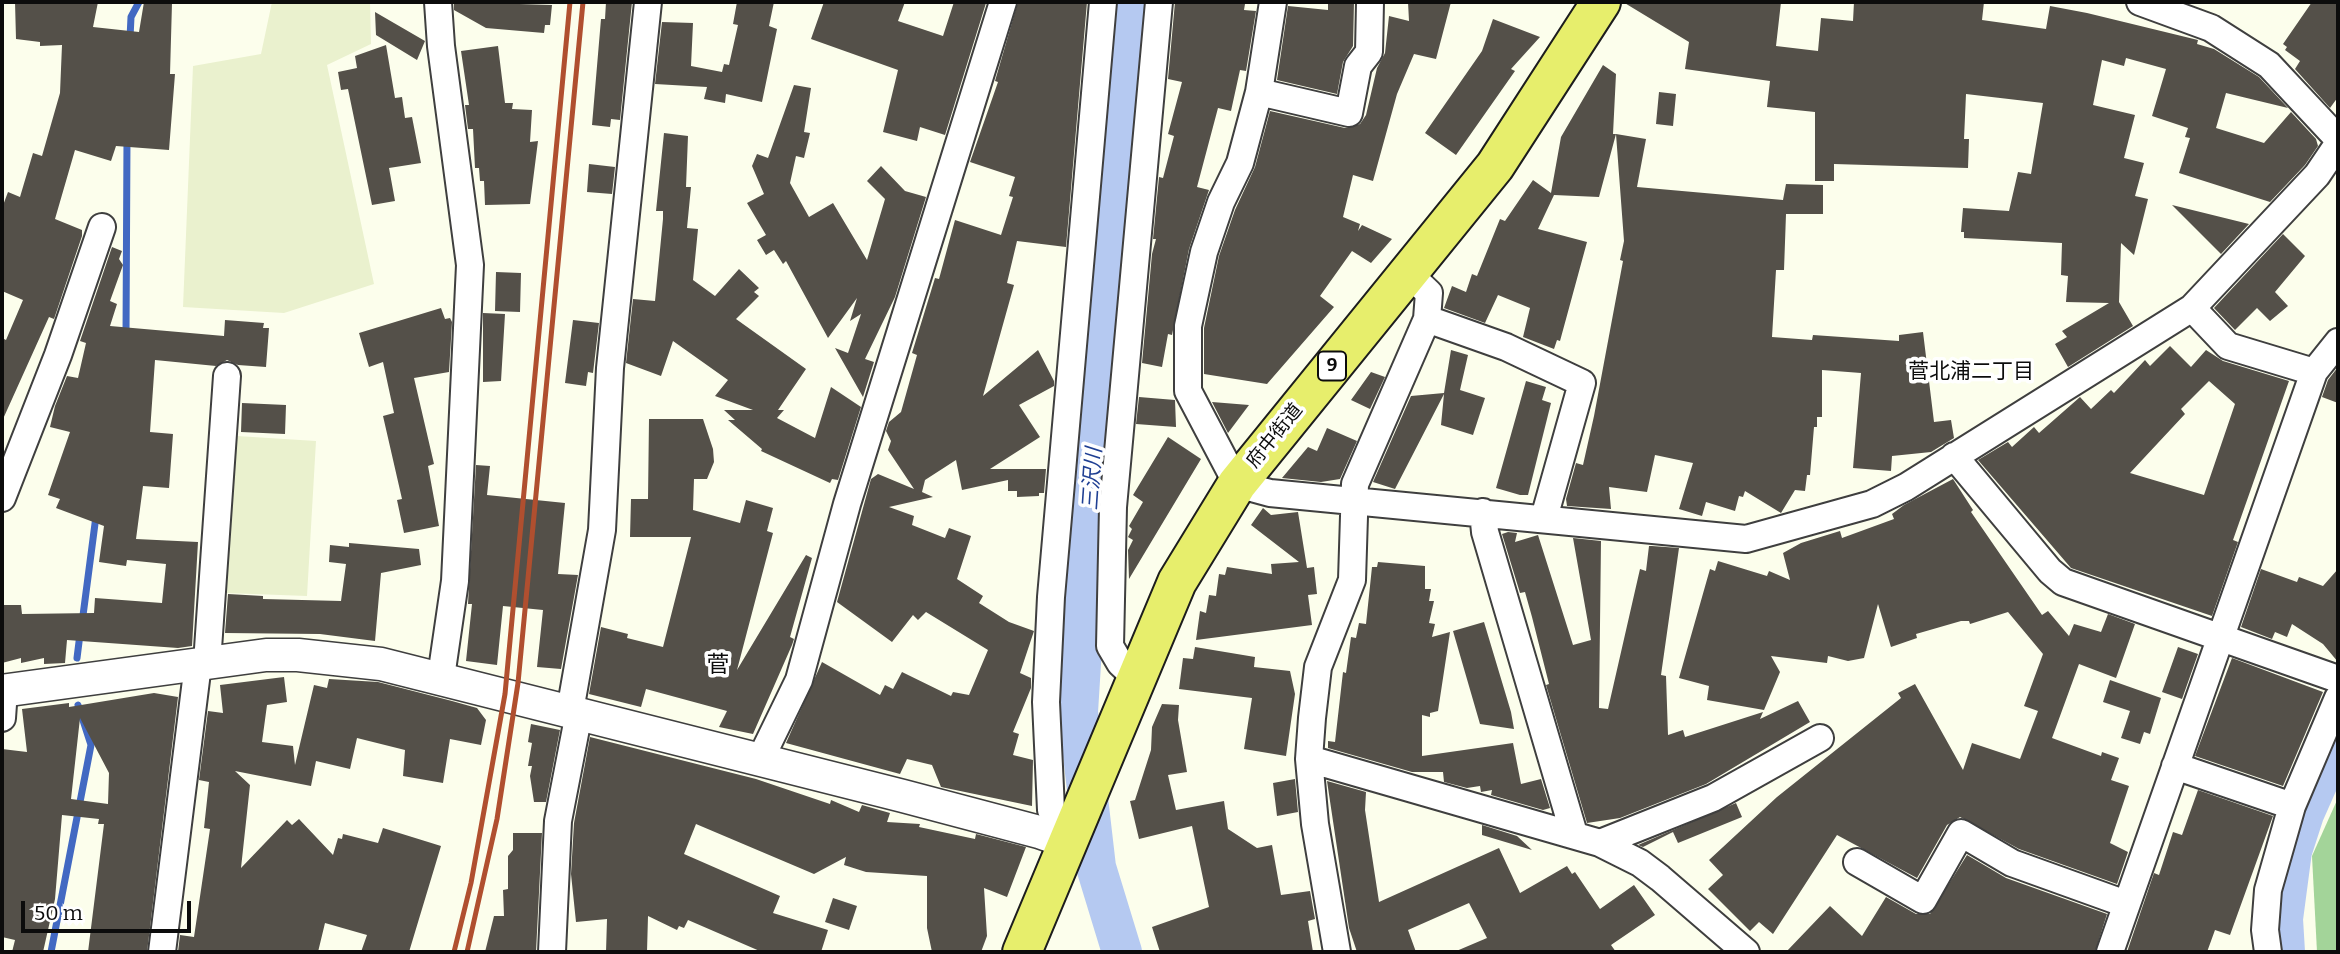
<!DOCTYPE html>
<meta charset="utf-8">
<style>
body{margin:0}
#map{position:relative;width:2340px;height:954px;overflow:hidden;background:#fcfeec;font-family:Bitter,serif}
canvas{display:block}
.frame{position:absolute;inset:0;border:4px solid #0c0c0c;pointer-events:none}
.scale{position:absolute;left:21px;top:901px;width:170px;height:32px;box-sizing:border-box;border:4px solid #0c0c0c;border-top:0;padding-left:9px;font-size:21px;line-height:24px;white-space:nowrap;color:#0c0c0c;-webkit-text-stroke:5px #fff;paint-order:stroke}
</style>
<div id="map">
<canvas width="2340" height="954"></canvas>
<div class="frame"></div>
<div class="scale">50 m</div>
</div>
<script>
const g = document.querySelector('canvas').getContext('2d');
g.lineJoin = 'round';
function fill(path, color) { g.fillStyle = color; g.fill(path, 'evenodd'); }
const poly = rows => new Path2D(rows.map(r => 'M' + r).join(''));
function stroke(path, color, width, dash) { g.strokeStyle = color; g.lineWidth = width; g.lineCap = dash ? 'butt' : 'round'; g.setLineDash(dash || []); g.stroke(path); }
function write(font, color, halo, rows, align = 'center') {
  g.font = font + ' Bitter,"Noto Sans JP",serif'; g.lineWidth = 7; g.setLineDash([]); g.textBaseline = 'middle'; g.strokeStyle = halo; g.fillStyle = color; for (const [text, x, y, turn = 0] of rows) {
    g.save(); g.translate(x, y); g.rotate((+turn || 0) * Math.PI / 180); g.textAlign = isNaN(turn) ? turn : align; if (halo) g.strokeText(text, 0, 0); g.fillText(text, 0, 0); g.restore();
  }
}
fill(poly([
 [272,2,370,2,371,44,327,65,374,284,284,313,183,307,193,66,261,54],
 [237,436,316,441,307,596,226,593]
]), '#eaf1ce');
fill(poly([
 [2338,798,2338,952,2317,952,2312,856]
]), '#a3d499');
stroke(poly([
 [130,38,131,17,139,2],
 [126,335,127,137],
 [82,623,96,516],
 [77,658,80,634],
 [51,952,91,745,78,705]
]), '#4269c2', 7);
stroke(poly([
 [1122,952,1096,867,1078,712,1092,486,1135,2],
 [2285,952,2283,919,2292,851,2304,814,2338,737]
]), '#b5c9f1', 40);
fill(poly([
 [15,2,98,2,93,27,139,32,144,2,172,3,170,74,175,74,169,150,116,146,111,161,75,150,55,219,82,230,82,236,54,319,49,317,3,419,2,338,6,340,23,300,2,291,2,208,8,192,20,197,33,153,42,156,60,93,62,45,40,46,40,42,16,39],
 [454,2,552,5,550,25,545,25,544,33,486,28,454,10],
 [606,2,632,2,620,120,611,119,610,127,592,125,601,19,605,19],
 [737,2,774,2,769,26,777,29,762,102,726,94,725,103,704,99,707,87,655,84,662,22,693,23,691,66,722,72,724,64,729,65,738,25,733,24],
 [824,2,905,2,898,21,943,36,954,2,986,3,945,135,920,127,917,141,883,132,898,70,811,39],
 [1018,2,1087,2,1066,247,1017,241,1007,283,1014,285,983,396,1038,350,1054,381,1054,386,1019,405,1040,437,990,469,1046,469,1044,493,1039,493,1039,496,1017,497,1017,491,1008,491,1008,480,962,490,956,460,925,480,922,492,933,497,889,507,914,516,912,525,945,538,949,528,971,536,957,579,983,596,979,603,1009,622,1034,631,1020,673,1031,678,1031,688,1013,732,1019,734,1013,755,1033,760,1032,806,941,787,932,765,907,759,900,774,786,743,822,662,880,695,885,685,893,689,902,672,951,696,953,692,969,695,988,650,926,612,918,620,913,615,892,642,837,602,871,479,878,474,914,489,888,450,891,441,886,431,889,422,901,412,917,355,912,353,935,278,939,279,955,220,1001,235,1013,197,1009,196,1015,177,970,162,998,82,995,81],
 [1175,2,1227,2,1245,4,1244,10,1256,11,1246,71,1240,70,1231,111,1218,108,1197,187,1209,190,1189,249,1172,335,1168,334,1162,367,1142,363,1152,254,1156,239,1153,239,1159,177,1163,178,1174,136,1168,134,1182,82,1168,79],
 [1328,2,1354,2,1353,46,1343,62,1337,94,1277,80,1288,6,1328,10],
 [1408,2,1451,2,1436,59,1414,54,1397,94,1373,181,1353,175,1343,217,1360,224,1358,231,1362,225,1392,239,1371,263,1352,251,1320,296,1334,307,1267,384,1204,374,1204,328,1219,256,1235,210,1255,167,1270,111,1345,128,1360,124,1366,115,1377,68,1385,53,1389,16,1409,21],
 [1623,2,1781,2,1776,46,1818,51,1821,18,1853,21,1854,2,1984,2,1982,20,2046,29,2050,6,2087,13,2198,40,2197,44,2214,49,2259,77,2288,108,2226,93,2216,128,2264,143,2291,112,2316,139,2318,146,2305,165,2270,202,2179,173,2190,138,2185,137,2188,128,2152,116,2166,69,2126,58,2124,66,2102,60,2093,105,2135,115,2124,158,2144,163,2135,196,2148,199,2134,255,2121,243,2119,302,2133,326,2068,367,2055,344,2067,337,2062,331,2109,303,2066,302,2068,276,2061,275,2062,243,1964,238,1964,232,1961,232,1963,208,2009,211,2018,172,2031,174,2043,103,1966,94,1964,139,1969,139,1968,168,1834,164,1834,181,1815,181,1815,112,1767,107,1770,81,1685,69,1689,42],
 [2312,2,2338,2,2338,97,2330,108,2295,69,2300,61,2285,50,2287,47,2283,44],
 [375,12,425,41,417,60,376,35],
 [1493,19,1540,37,1511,69,1515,71,1456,155,1425,133,1482,51],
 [386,45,395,98,402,97,405,118,412,117,421,163,389,168,395,201,372,205,348,89,341,90,338,72,357,68,355,56],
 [498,46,505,103,513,103,512,109,532,110,530,142,538,141,530,204,485,205,484,181,480,181,479,168,475,168,473,129,468,129,465,105,469,105,461,51],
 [1603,65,1616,74,1613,134,1616,134,1599,197,1554,195,1538,229,1587,242,1560,341,1557,340,1554,349,1523,337,1530,308,1498,295,1485,323,1444,308,1452,286,1466,292,1472,274,1477,276,1500,219,1505,221,1533,180,1551,193,1561,137],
 [794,85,811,88,804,132,810,133,804,158,796,156,790,183,809,217,833,203,867,260,885,199,867,181,881,166,905,191,926,197,895,297,865,359,874,362,863,397,835,348,848,353,861,314,850,321,857,298,828,338,786,261,783,264,774,250,766,255,757,240,766,235,747,203,764,194,752,166,757,154,768,158],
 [1659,92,1676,94,1673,126,1656,124],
 [664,133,688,136,686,187,691,187,687,228,698,229,693,280,715,296,739,269,759,288,754,292,759,296,736,319,806,369,778,410,784,410,777,418,815,438,831,387,861,407,838,480,832,479,830,483,761,451,762,449,728,420,735,420,724,410,753,410,715,396,728,380,673,341,661,376,626,363,633,299,655,301,663,219,663,211,656,211],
 [1616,134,1646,139,1637,187,1783,200,1786,184,1823,185,1823,214,1786,214,1784,270,1776,270,1772,337,1812,340,1813,335,1899,341,1899,335,1923,332,1934,422,1951,420,1954,438,1931,452,1892,456,1891,471,1853,468,1861,373,1822,370,1822,417,1817,417,1817,427,1814,427,1810,475,1807,475,1805,491,1795,490,1781,513,1745,491,1743,497,1739,496,1735,511,1706,502,1702,516,1679,509,1693,463,1655,455,1647,492,1609,487,1611,509,1567,506,1566,499,1576,463,1583,465,1594,416,1623,261,1620,260,1624,241],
 [589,164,615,167,612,194,587,192],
 [2172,205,2249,224,2221,254],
 [2283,234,2305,256,2275,292,2288,306,2270,321,2257,308,2235,330,2214,308],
 [112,247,122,251,119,259,123,265,110,301,117,304,110,326,224,336,225,320,264,323,263,328,269,328,266,367,238,365,227,360,216,366,155,360,150,432,173,434,169,488,143,486,136,539,198,542,192,646,178,648,67,640,65,663,44,664,44,658,21,663,21,658,2,663,2,605,21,605,22,614,94,613,95,598,162,603,166,564,127,560,126,566,99,562,104,526,56,508,60,499,48,495,70,432,50,427,55,406,67,376,78,378,86,343,80,341],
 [496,272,521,273,520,312,495,311],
 [441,308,445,319,450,318,452,322,449,372,414,378,434,464,428,466,439,526,404,533,397,500,402,499,383,416,394,413,383,362,369,367,359,333],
 [483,313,505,314,501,381,483,382],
 [573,320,599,323,593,373,588,372,586,386,565,383],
 [2170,346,2191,367,2206,350,2223,361,2289,381,2233,540,2238,542,2212,616,2071,568,1978,460,2008,442,2012,447,2034,427,2039,433,2080,397,2091,409,2111,390,2114,393,2145,360,2150,366],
 [2209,381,2235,404,2204,495,2130,473,2185,414,2181,409],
 [1451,350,1468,355,1460,390,1485,398,1473,435,1441,425,1444,394,1395,489,1373,482,1411,396,1444,393],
 [2338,367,2338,403,2322,397,2328,380],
 [1371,372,1385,377,1370,409,1351,400],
 [1526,381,1546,387,1542,400,1551,403,1528,495,1520,495,1496,488],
 [1139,397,1175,400,1176,427,1136,424],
 [1212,402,1249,405,1228,433],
 [242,403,286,405,285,434,241,432],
 [649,419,703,419,713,449,714,462,707,479,694,479,693,510,740,523,746,500,773,508,767,531,773,533,737,670,806,555,812,558,790,637,794,639,792,645,753,734,719,727,727,711,646,689,641,707,589,694,601,627,628,634,627,638,663,647,691,537,630,537,631,499,648,499],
 [1327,428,1357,441,1340,479,1321,482,1282,478,1308,447,1317,451],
 [1168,437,1201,459,1129,579,1128,550,1133,540,1128,537,1132,529,1129,526,1143,502,1133,495],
 [476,465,490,466,487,495,565,503,558,574,578,575,561,669,537,667,543,610,503,606,497,665,466,661,472,604,468,604],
 [1953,479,1973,510,1971,512,2042,615,2048,611,2069,636,2074,624,2101,632,2108,614,2135,624,2116,678,2079,664,2052,738,2101,756,2102,752,2119,758,2111,780,2129,786,2110,843,2128,852,2117,884,2019,849,1960,817,1947,825,1917,878,1837,835,1773,934,1759,922,1750,931,1708,889,1723,875,1709,860,1777,797,1901,698,1898,693,1915,684,1963,770,1972,743,2020,759,2038,711,2024,706,2043,654,2008,612,1970,624,1969,621,1961,621,1916,634,1917,638,1891,647,1878,604,1864,658,1848,661,1828,656,1827,663,1771,656,1780,672,1764,710,1707,700,1709,686,1679,678,1710,569,1715,571,1718,561,1767,576,1769,571,1790,580,1783,553,1801,543,1840,531,1842,538,1894,519,1892,514,1904,505],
 [1263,508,1271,515,1298,512,1307,568,1314,567,1317,594,1308,595,1312,625,1196,640,1200,611,1206,613,1209,595,1216,596,1219,574,1225,575,1227,567,1272,574,1271,564,1299,562,1251,525],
 [1508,532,1517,533,1515,542,1538,535,1573,645,1591,640,1573,538,1601,541,1599,708,1608,709,1640,569,1646,571,1649,546,1652,546,1679,548,1661,675,1666,676,1668,735,1683,730,1685,737,1763,712,1760,719,1798,701,1810,722,1706,784,1620,818,1587,823,1546,685,1549,684,1532,617,1525,592,1520,593,1502,534],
 [349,543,419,549,421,565,381,573,375,641,320,634,225,633,228,594,263,596,263,599,341,601,346,564,329,562,330,545,349,547],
 [1378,562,1425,566,1425,589,1431,589,1429,601,1434,601,1429,623,1435,624,1432,637,1450,632,1438,711,1430,713,1430,717,1422,715,1422,756,1513,743,1521,784,1541,779,1550,808,1543,810,1491,795,1492,790,1481,792,1480,786,1467,788,1444,782,1443,772,1412,772,1328,748,1328,741,1335,742,1343,672,1346,673,1351,637,1356,638,1359,623,1366,624,1372,567,1377,567],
 [2261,569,2297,582,2299,577,2323,586,2338,569,2338,662,2323,644,2292,624,2287,637,2275,632,2272,639,2241,627],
 [1484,622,1511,712,1514,729,1480,724,1453,631],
 [1195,647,1255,657,1254,667,1290,671,1295,694,1286,756,1244,749,1252,698,1179,689,1183,658,1193,659],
 [2178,647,2198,654,2182,699,2162,692],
 [2232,658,2323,692,2283,786,2195,756],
 [284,677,287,702,267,705,262,742,293,746,295,765,314,685,327,688,329,679,378,682,452,701,477,708,486,720,481,745,450,739,443,783,403,776,405,750,357,738,350,769,316,761,311,786,235,771,250,785,241,868,287,820,292,825,299,819,333,855,338,838,342,839,343,834,378,843,383,828,441,846,409,952,361,952,367,935,325,923,318,952,178,952,180,935,194,937,210,829,204,828,209,782,199,780,208,711,223,713,220,685],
 [2110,680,2161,698,2150,734,2144,732,2140,744,2121,738,2130,711,2103,702],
 [154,693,178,697,147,952,88,952,104,824,98,824,99,819,62,815,55,899,43,952,12,952,15,940,2,937,2,749,27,752,22,709,69,703,69,707],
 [80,718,109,773,108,804,71,799],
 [1162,704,1179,705,1178,720,1187,772,1168,775,1176,810,1224,801,1228,829,1257,848,1272,845,1281,895,1310,891,1315,919,1308,921,1313,952,1160,952,1152,927,1209,907,1192,826,1139,839,1130,801,1135,800,1151,750,1152,727],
 [531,724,560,730,546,802,534,802,530,776,532,766,528,766,532,743,528,742],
 [590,737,756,779,830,804,831,800,859,812,862,805,890,813,887,822,920,824,919,827,975,839,976,834,1026,847,1007,897,984,888,987,936,981,952,932,952,927,928,927,876,866,872,844,865,846,857,814,874,696,824,684,854,780,896,773,913,828,930,821,952,762,952,688,920,684,928,679,926,677,930,648,916,647,952,606,952,607,919,576,922,571,874,574,823],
 [1295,779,1298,812,1277,816,1273,783],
 [1327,781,1366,792,1365,810,1379,902,1499,848,1520,893,1567,866,1572,874,1575,872,1600,909,1634,885,1655,915,1611,945,1616,952,1454,952,1487,938,1469,903,1408,930,1416,952,1357,952,1349,928],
 [2198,790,2273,816,2230,935,2215,930,2207,952,2127,952,2154,873,2159,875,2173,832,2182,835],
 [1736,803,1742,817,1678,843,1673,832,1643,847,1638,845],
 [1482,825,1517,836,1532,850,1482,835],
 [513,833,542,833,536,952,485,952,494,916,504,916,503,890,508,889,508,856,513,850],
 [1967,855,2006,878,2107,914,2095,952,1786,952,1830,906,1862,936,1886,897,1916,914,1930,914],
 [833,898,857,906,849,930,825,922]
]), '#545049');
const minor = poly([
 [438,2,441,46,470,265,455,581,441,677],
 [1273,2,1259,92,1240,163,1221,202,1204,252,1188,326,1188,391,1237,484,1270,493,1746,539,1872,504,1906,487,2192,308,2317,175,2338,144],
 [2140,2,2211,28,2269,65,2338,139],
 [1259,92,1349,113,1358,66,1369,52,1370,2],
 [2192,308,2228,346,2314,372],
 [1427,319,1506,347,1582,383,1544,518],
 [1954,456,2050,571,2063,582,2338,679],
 [2,498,58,355,102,227],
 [1483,512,1485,532,1574,834],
 [207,663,227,376],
 [1136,678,1120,663,1110,646,1113,507,1159,2],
 [570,711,602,530,610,368,648,2],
 [2,718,4,690],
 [1309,759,1600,843,1640,863,1660,878,1746,952],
 [760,760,799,680,847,504,1003,2],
 [2175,766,2292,806],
 [1067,842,1051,810,1046,702,1051,597,1103,2],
 [1600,843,1713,798,1820,738],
 [1857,862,1923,900,1961,833,2012,863,2126,904],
 [162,952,198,664],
 [552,952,558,821,579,713],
 [1337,952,1315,824,1309,759,1312,718,1318,667,1352,580,1355,484,1427,319,1429,293,1408,273],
 [2110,952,2314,372,2338,342],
 [2268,952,2265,930,2268,890,2292,806,2338,698]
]);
const tertiary = poly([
 [2,691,266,655,298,655,381,664,903,796,1039,832,1067,842]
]);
const primary = poly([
 [1022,952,1177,582,1237,484,1495,166,1601,2]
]);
stroke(minor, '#3f3f3f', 30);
stroke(tertiary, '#3f3f3f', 35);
stroke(primary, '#1d1d1d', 42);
stroke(minor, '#fff', 26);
stroke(tertiary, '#fff', 32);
stroke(primary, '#e7ee6c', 38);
stroke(poly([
 [454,952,471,883,505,694,570,2],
 [467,952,497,819,518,683,583,2]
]), '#b04f2f', 5);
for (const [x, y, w] of [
 [1332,366,28]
]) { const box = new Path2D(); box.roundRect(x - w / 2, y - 14.5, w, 29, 5); g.fillStyle = '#fff'; g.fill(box); stroke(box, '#0c0c0c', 2); }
write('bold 18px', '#0c0c0c', null, [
 ["9",1332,366]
]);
write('19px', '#0c0c0c', '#fff', [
 ["府中街道",1275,436,-51]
]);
write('21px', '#0c0c0c', '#fff', [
 ["菅北浦二丁目",1971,372]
]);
write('italic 21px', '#1f3f93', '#fff', [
 ["三沢川",1093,479,-86]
]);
write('23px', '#0c0c0c', '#fff', [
 ["菅",718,666]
]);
</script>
